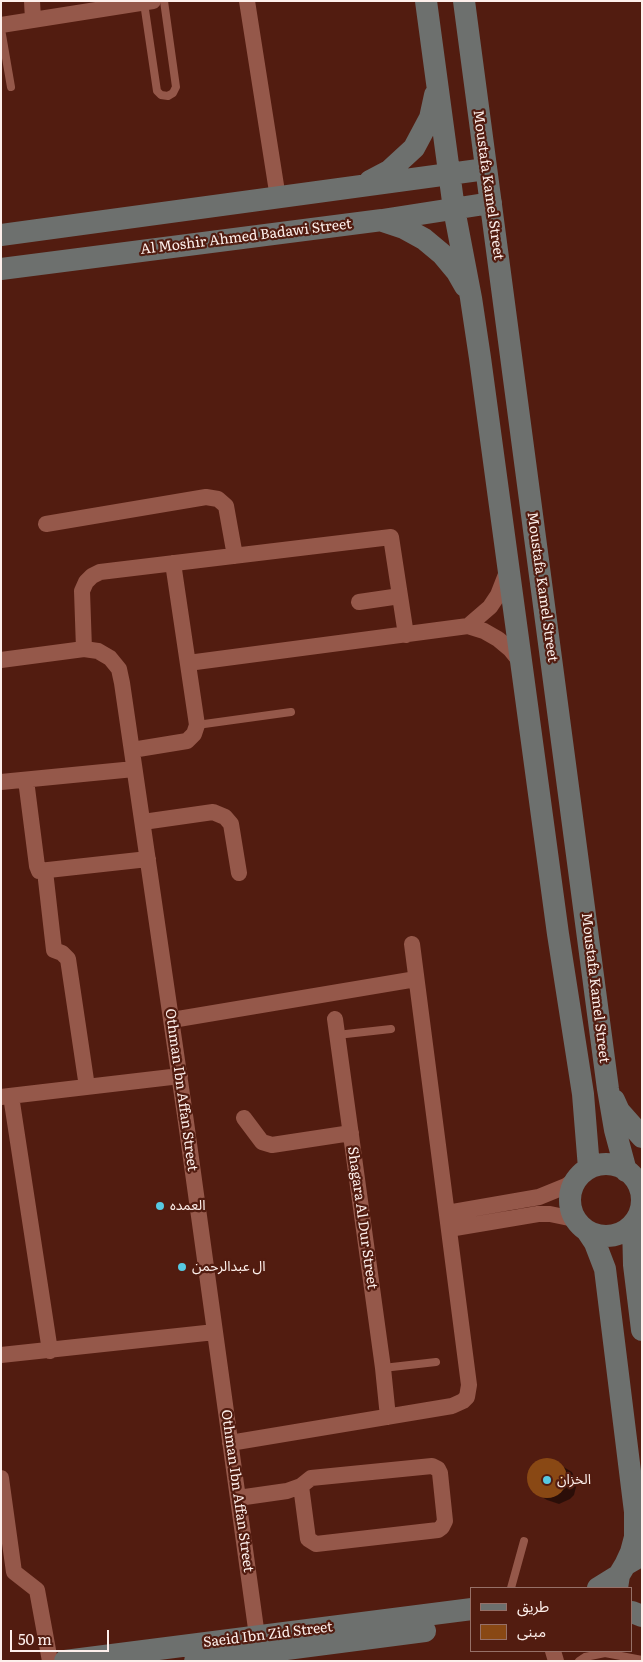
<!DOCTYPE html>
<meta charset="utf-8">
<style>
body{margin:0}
#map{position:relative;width:643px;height:1662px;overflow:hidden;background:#521c10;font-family:Literata,"Noto Sans Arabic",serif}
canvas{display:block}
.frame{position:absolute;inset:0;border:2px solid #fdefeb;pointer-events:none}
.legend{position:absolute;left:470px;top:1587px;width:162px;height:65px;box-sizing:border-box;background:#521c10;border:1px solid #967068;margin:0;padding:6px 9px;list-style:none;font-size:15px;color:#fdefeb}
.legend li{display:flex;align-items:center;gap:10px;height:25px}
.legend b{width:25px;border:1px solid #967068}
.scale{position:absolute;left:10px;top:1630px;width:99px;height:22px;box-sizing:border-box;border:2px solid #fdefeb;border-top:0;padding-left:6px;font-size:15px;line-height:18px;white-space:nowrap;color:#fdefeb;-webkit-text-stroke:4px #521c10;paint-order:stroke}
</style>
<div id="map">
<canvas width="643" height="1662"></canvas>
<div class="frame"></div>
<ul class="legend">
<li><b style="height:6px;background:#6d706e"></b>طريق</li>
<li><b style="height:14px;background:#894814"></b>مبنى</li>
</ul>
<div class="scale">50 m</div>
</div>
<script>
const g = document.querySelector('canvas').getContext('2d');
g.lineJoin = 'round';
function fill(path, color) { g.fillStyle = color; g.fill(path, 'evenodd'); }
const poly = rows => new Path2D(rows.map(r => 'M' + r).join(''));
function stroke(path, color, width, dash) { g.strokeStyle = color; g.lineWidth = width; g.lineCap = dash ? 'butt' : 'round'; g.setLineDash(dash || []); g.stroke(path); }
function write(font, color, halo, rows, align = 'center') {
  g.font = font + ' Literata,"Noto Sans Arabic",serif'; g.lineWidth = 4.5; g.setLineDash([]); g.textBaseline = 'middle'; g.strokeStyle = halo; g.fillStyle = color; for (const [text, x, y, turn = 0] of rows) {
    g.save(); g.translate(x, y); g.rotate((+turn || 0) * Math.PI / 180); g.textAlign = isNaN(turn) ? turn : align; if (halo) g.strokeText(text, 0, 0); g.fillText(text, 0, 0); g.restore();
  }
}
fill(poly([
 [550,1459,572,1472,577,1483,574,1495,570,1499,559,1504,547,1500,535,1493,531,1489,528,1477,531,1468,537,1462]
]), '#0007');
fill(poly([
 '527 1478a20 20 0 1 1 40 0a20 20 0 1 1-40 0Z'
]), '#894814');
stroke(poly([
 [144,3,157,91,161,95,168,96,173,93,176,87,164,1],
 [1,29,11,87],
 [197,725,291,712],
 [337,1035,391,1029],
 [632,1176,642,1175],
 [383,1368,436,1362],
 [511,1588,524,1541],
 [579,1661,585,1657,605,1653,642,1660]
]), '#95584a', 8);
stroke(poly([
 [32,1,33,20],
 [247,1,278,198],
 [1,25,153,1],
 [46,524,206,497,218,499,226,506,235,556],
 [359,602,400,596],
 [468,626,490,607,498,595,507,572],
 [84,649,82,591,86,582,92,576,100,572,391,537,406,635],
 [1,660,84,649,98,651,110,658,119,669,122,683,186,1122,257,1636],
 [188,663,468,626,484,631,498,639,510,649,522,664],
 [132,750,187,741,194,734,197,725,173,563],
 [26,780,37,866,39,871,148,859],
 [1,782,134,769],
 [143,822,213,812,225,817,231,824,239,873],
 [45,871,54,950,62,953,68,959,87,1087],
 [335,1019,383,1368,388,1417],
 [172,1020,416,979],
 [11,1096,50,1351],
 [1,1097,180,1076],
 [244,1118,262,1142,272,1145,351,1133],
 [447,1213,539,1197,566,1186,578,1178],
 [449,1229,538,1214,550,1214,574,1219],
 [1,1355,215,1332],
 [230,1443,452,1406,463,1401,467,1397,469,1385,412,944],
 [1,1478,14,1572,37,1590,50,1661],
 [238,1498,287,1491,301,1486,311,1478,432,1466,438,1469,440,1473,445,1521,442,1527,438,1530,316,1544,308,1539,301,1486],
 [553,1651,556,1661]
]), '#95584a', 16);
stroke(poly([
 [426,1,454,209,471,298,480,358,558,934,583,1094,589,1168],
 [464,1,608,1089,615,1130,626,1171],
 [370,181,389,171,414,148,430,118,435,95],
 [383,221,404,228,424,239,442,254,457,272,465,286],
 [1,235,486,169],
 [1,269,382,220,491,203],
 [614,1100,619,1111,642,1137],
 '570 1200a36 36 0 1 1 72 0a36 36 0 1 1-72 0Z',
 [633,1224,634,1265,642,1330],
 [587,1231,595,1243,605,1269,635,1512,635,1537,631,1552,625,1565],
 [598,1588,619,1575],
 [617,1588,619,1575,625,1565,637,1558],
 [632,1612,642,1616],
 [65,1661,472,1609],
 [195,1661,425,1631]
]), '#6d706e', 22);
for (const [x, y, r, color] of [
 [160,1206,5,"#57c9e2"],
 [182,1267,5,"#57c9e2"],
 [547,1480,5,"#57c9e2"]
]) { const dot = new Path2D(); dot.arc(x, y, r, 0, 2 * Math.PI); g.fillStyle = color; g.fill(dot); stroke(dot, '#521c10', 2); }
write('14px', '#fdefeb', '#521c10', [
 ["Moustafa Kamel Street",488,185,82],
 ["Al Moshir Ahmed Badawi Street",246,237,-7],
 ["Moustafa Kamel Street",542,587,82],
 ["Moustafa Kamel Street",595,988,83],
 ["Othman Ibn Affan Street",181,1090,82],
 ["Shagara Al Dur Street",362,1218,82],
 ["Othman Ibn Affan Street",237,1491,82],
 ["Saeid Ibn Zid Street",268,1635,-7]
]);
write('14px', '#fdefeb', '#521c10', [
 ["العمده",170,1206],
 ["ال عبدالرحمن",192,1267],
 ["الخزان",557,1480]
], 'left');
</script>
